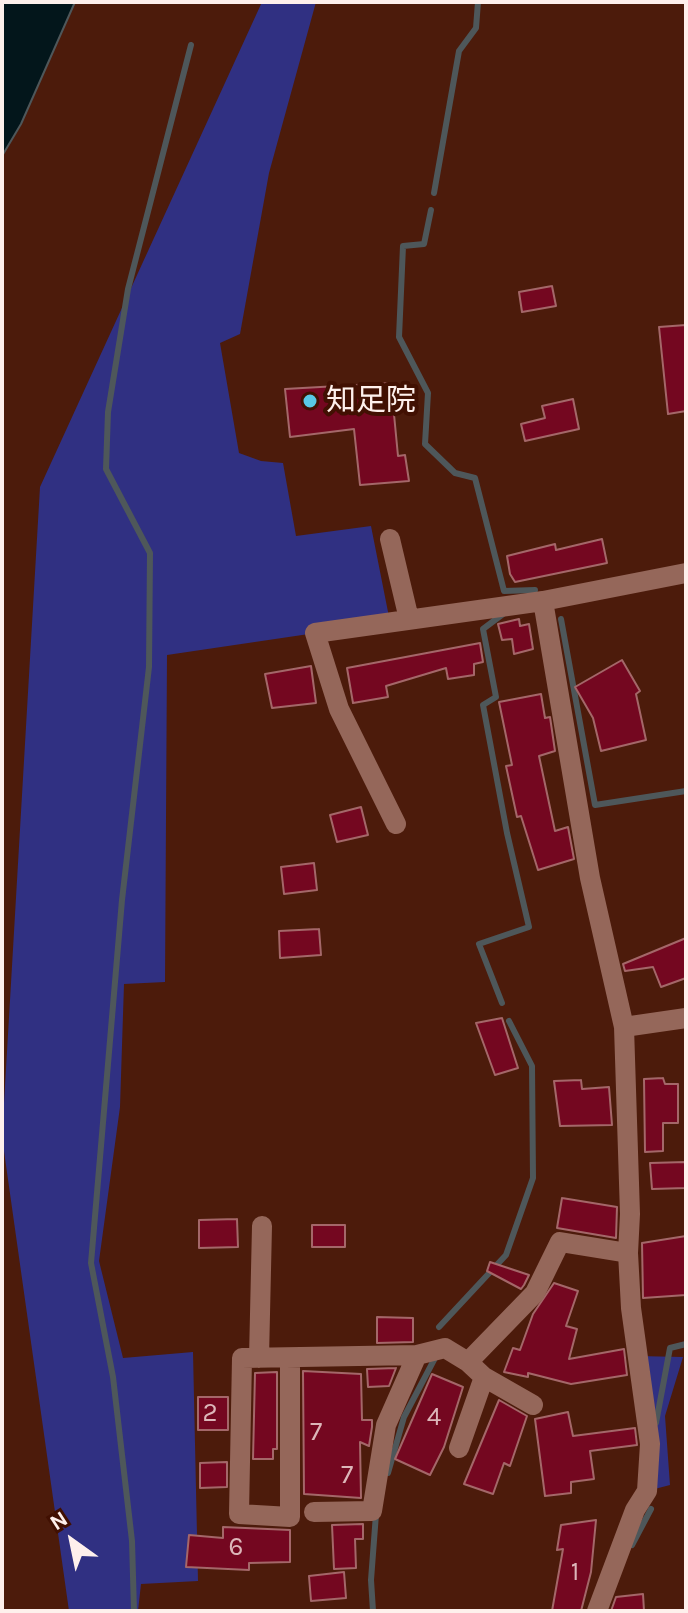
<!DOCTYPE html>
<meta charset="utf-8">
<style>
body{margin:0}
#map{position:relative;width:688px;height:1613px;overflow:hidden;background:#4c1b0b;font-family:Karla,sans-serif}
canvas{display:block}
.frame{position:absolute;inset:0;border:4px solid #fef0ec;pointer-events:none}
.north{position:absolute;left:32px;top:1501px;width:80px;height:80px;-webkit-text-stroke:6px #411002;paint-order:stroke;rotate:327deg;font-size:22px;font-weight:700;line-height:32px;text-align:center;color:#fef0ec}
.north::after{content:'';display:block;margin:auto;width:28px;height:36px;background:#fef0ec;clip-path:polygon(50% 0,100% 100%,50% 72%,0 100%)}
</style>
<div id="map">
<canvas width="688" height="1613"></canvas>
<div class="frame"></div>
<div class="north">N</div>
</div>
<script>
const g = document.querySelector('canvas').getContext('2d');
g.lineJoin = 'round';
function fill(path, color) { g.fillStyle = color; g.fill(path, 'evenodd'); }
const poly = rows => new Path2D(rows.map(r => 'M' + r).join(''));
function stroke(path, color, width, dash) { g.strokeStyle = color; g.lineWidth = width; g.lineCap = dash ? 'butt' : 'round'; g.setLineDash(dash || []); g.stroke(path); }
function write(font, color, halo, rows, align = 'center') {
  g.font = font + ' Karla,"Noto Sans JP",sans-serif'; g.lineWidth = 8; g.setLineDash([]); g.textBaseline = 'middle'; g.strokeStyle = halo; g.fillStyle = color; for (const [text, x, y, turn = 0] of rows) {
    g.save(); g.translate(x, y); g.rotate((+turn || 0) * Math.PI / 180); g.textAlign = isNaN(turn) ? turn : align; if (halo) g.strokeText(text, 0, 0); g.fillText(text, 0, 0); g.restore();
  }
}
fill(poly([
 [262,2,316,2,269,173,240,334,220,343,239,453,261,461,283,463,296,536,371,526,390,622,167,655,165,982,124,984,120,1107,99,1261,123,1358,193,1352,198,1581,141,1584,138,1611,69,1611,2,1137,40,487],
 [637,1356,683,1357,665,1416,670,1485,647,1491]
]), '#303082');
const water = poly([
 [2,2,75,2,21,124,2,156,2,2]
]);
fill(water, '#03161b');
stroke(water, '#4e575a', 2);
stroke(poly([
 [434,193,459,51,476,28,478,2],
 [431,210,424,244,403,246,399,337,428,393,425,444,455,473,475,478,504,591,535,590],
 [561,619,595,805,686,791],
 [502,1003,479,944,529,927,507,833,483,705,496,697,483,629,503,614],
 [439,1327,506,1255,533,1178,532,1066,509,1021],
 [656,1423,670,1348,686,1344],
 [388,1473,404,1417,435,1358],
 [632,1545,651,1509],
 [134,1611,132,1541,113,1377,91,1263,122,900,149,667,150,553,106,469,108,412,128,289,191,45],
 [373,1611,371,1580,376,1514]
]), '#4e575a', 6);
const building = poly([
 [552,286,556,306,522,312,519,292,552,286],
 [686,325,686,411,668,414,659,327,686,325],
 [391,383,398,456,405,455,409,481,360,485,354,429,290,437,285,389,391,383],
 [573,399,579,429,525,441,521,424,545,418,542,406,573,399],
 [602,539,607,563,515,582,510,574,507,556,555,544,556,550,602,539],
 [519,619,520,626,529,624,533,649,514,654,512,639,502,640,498,624,519,619],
 [480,643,483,662,474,664,474,675,448,679,446,668,386,686,388,697,353,703,347,668,480,643],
 [622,660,640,691,636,694,646,740,601,751,593,718,575,687,622,660],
 [311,666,316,703,272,708,265,674,311,666],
 [541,694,545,718,550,717,555,751,539,756,555,831,568,827,574,859,538,870,521,816,517,817,506,766,512,765,499,702,541,694],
 [361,807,368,835,337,842,330,815,361,807],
 [314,863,317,890,284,894,281,867,314,863],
 [319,929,321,955,280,958,279,931,319,929],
 [686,938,686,978,661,987,653,967,625,971,623,964,686,938],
 [502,1018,518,1068,495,1075,476,1023,502,1018],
 [663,1078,665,1084,678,1084,678,1123,663,1123,663,1151,645,1152,644,1079,663,1078],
 [581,1080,582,1089,609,1087,612,1125,560,1126,554,1081,581,1080],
 [686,1162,686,1188,652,1189,650,1163,686,1162],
 [562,1198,617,1207,616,1238,557,1228,562,1198],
 [237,1219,238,1247,199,1248,199,1220,237,1219],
 [312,1225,345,1225,345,1247,312,1247,312,1225],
 [686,1236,686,1295,643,1298,642,1243,686,1236],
 [490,1262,529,1275,524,1285,521,1289,487,1271,490,1262],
 [554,1283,578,1291,566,1326,577,1329,569,1359,624,1349,627,1375,571,1384,528,1373,528,1377,504,1372,513,1348,520,1350,533,1314,554,1283],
 [377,1317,413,1318,413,1342,377,1343,377,1317],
 [396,1368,389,1386,368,1387,367,1369,396,1368],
 [303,1371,361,1374,362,1420,372,1420,372,1427,369,1446,360,1442,361,1498,304,1494,303,1371],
 [277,1372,277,1449,273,1449,273,1459,253,1459,255,1373,277,1372],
 [432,1374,463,1387,444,1447,430,1475,395,1459,432,1374],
 [198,1397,228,1397,228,1430,198,1430,198,1397],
 [499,1400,527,1416,510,1466,504,1463,493,1494,464,1484,499,1400],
 [568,1412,573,1436,635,1428,637,1445,590,1451,594,1479,571,1482,571,1493,545,1496,535,1419,568,1412],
 [227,1462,227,1487,200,1488,200,1463,227,1462],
 [596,1520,591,1572,581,1611,552,1611,563,1549,557,1550,561,1525,596,1520],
 [363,1524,363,1539,355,1539,356,1568,334,1569,332,1525,363,1524],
 [223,1527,290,1530,290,1562,249,1563,249,1570,186,1567,189,1535,223,1538,223,1527],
 [344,1572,346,1598,311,1601,309,1576,344,1572],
 [643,1594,644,1611,611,1611,616,1597,643,1594]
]);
fill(building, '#740720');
stroke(building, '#a46769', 2);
stroke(poly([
 [390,539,409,619],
 [543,601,590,878,624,1027,630,1214,628,1253,631,1308,650,1444,647,1491,635,1510,597,1611],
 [396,824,339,709,315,633,543,601,686,573],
 [624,1027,686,1018],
 [259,1358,262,1226],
 [290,1358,290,1517,239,1514,242,1358,417,1355,445,1348,468,1362],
 [533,1405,484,1377,468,1362,535,1293,560,1242,628,1253],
 [459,1448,484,1377],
 [314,1512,372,1511,386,1425,417,1355]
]), '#95675a', 20);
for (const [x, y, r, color] of [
 [310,401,8,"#59c8e5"]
]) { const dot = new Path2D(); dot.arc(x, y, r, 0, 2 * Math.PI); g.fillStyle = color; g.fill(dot); stroke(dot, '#411002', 3); }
write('26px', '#dcb6b9', null, [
 ["2",210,1414],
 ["4",434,1418],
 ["7",316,1433],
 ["7",347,1476],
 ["6",236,1548],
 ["1",575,1573]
]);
write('30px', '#fef0ec', '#411002', [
 ["知足院",326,401]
], 'left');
</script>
